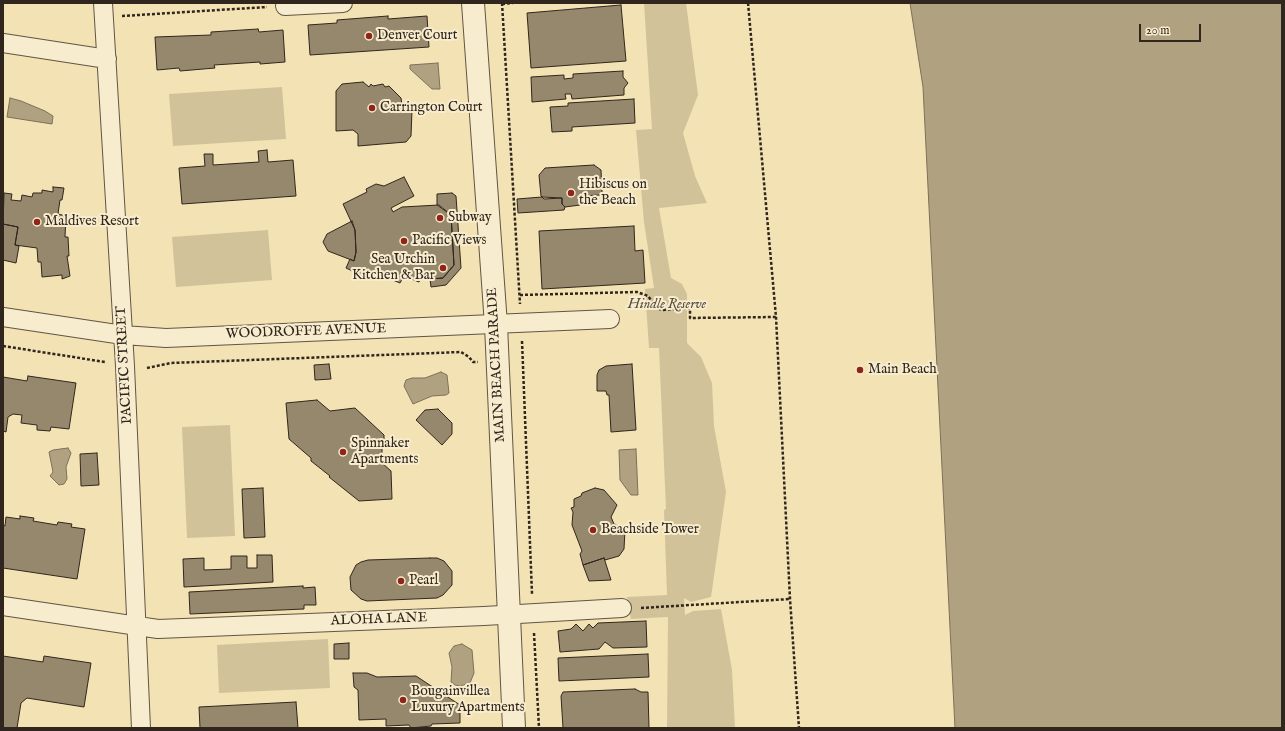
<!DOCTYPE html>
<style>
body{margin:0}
#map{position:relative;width:1285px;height:731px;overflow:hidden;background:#f2e2b4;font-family:"IM FELL English",serif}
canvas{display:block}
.frame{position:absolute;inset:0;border:4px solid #31261d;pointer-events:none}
.scale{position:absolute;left:1139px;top:24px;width:62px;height:18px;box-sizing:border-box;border:2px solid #31261d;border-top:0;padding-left:5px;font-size:12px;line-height:14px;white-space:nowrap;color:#31261d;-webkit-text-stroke:3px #f7ecce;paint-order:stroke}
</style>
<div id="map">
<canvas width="1285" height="731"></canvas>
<div class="frame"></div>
<div class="scale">20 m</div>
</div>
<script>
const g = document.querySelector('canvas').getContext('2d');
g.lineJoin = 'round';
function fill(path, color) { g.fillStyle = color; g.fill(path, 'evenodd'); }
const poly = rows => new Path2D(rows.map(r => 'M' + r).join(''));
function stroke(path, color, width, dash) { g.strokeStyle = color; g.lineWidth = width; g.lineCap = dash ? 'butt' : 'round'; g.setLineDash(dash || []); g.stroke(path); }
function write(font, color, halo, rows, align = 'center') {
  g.font = font + ' "IM FELL English",serif'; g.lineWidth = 4; g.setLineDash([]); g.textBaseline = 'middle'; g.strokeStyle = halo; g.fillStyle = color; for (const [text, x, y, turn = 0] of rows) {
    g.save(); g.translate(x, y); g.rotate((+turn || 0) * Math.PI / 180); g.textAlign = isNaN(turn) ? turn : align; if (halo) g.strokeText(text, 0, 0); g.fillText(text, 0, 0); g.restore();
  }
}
fill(poly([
 [644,3,686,3,698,95,683,133,695,176,707,203,659,208,671,278,682,284,687,294,687,343,701,357,712,383,714,426,726,492,711,597,691,602,684,598,685,615,693,611,721,609,732,670,735,728,667,728,668,617,631,619,627,597,667,595,664,510,666,509,659,348,649,348,645,289,654,288,644,222,636,130,652,129],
 [282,87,286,139,173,146,169,94],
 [268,230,272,280,176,287,172,237],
 [230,425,235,536,187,538,182,427],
 [328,639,330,688,219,693,217,645]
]), '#d1c29a');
const water = poly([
 [910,3,1282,3,1282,728,955,728,923,87,910,3],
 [438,63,440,89,432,89,410,69,410,65,438,63],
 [10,98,21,101,45,111,53,116,52,124,7,117,10,98],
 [441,372,447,375,449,393,446,395,432,396,413,404,404,386,406,380,412,378,425,378,441,372],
 [68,448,71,453,66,467,67,479,64,484,59,485,50,476,53,472,49,452,53,450,68,448],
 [636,449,638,495,631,495,620,480,619,450,636,449],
 [462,644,472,650,474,673,470,683,460,686,455,685,451,682,452,667,449,653,454,646,462,644]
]);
fill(water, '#b0a281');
stroke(water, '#7d7059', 1);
const building = poly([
 [621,5,626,61,531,68,527,13,621,5],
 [388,16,388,19,427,16,429,47,310,55,308,25,337,23,337,20,388,16],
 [258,29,259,32,283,30,285,62,260,64,260,62,214,65,215,68,180,71,179,68,157,70,155,37,211,35,211,32,258,29],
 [623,71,623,77,628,83,624,88,624,95,572,99,571,94,565,94,566,99,532,102,531,77,564,75,564,79,573,78,573,74,623,71],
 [363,82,369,87,371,84,373,86,383,84,385,87,389,86,401,98,402,105,412,110,411,136,406,142,358,146,358,134,353,130,336,131,336,91,342,84,363,82],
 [634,99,635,123,572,127,572,131,552,132,550,107,568,106,568,103,634,99],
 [267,150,268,162,293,160,296,196,182,204,179,168,205,166,204,154,213,154,213,165,259,162,258,151,267,150],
 [594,165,601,170,602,192,600,195,582,196,583,202,580,205,565,207,562,204,562,198,544,199,541,196,539,175,545,168,594,165],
 [404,177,414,196,391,208,393,212,402,207,439,205,451,215,454,265,443,278,430,279,422,276,419,282,404,276,400,283,366,269,363,276,346,268,350,259,354,261,356,252,355,230,343,204,367,192,366,189,376,184,384,186,404,177],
 [53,187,64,188,62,200,60,200,58,214,66,216,65,237,68,237,69,256,67,256,70,276,62,279,62,275,42,277,41,262,38,262,37,248,15,245,18,227,3,224,4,193,12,194,11,200,21,201,22,195,32,197,33,193,42,193,42,190,53,192,53,187],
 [452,193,456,196,461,268,446,285,431,287,430,279,443,278,454,265,451,215,437,205,437,194,452,193],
 [542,197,562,198,562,204,565,207,564,210,518,213,517,199,542,197],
 [352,221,355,230,356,252,354,261,328,251,323,242,327,234,352,221],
 [3,224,18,227,15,245,19,246,16,263,3,260,3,224],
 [634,226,635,251,643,250,645,283,542,289,539,231,634,226],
 [329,364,331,379,315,380,314,365,329,364],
 [632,364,636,430,611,432,609,395,607,395,606,391,597,391,597,375,599,370,606,366,632,364],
 [28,376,76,383,69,429,51,427,50,431,37,430,37,425,21,423,22,415,13,414,8,417,6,432,3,431,3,377,27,381,28,376],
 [317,400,330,411,355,408,384,435,384,443,382,446,382,463,391,471,392,499,359,501,329,477,330,476,311,461,311,458,289,439,286,403,317,400],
 [438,409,452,423,452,434,442,445,416,420,425,410,438,409],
 [97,453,99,485,81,486,80,454,97,453],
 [263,488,265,537,244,538,242,489,263,488],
 [595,488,604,490,617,505,611,517,614,524,625,530,624,549,619,556,605,560,604,558,583,565,580,554,582,551,572,525,573,512,571,508,574,507,574,499,581,496,582,493,595,488],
 [20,516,34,518,33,521,57,525,58,522,72,524,71,527,85,529,77,579,3,568,3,525,5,526,6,517,20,519,20,516],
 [257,555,272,555,273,582,184,587,183,559,204,558,204,570,231,569,231,556,247,556,247,568,257,568,257,555],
 [430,558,437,558,444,561,452,571,452,585,443,595,437,598,367,601,361,599,351,590,350,577,356,565,361,562,368,560,430,558],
 [604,558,611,580,589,581,583,565,604,558],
 [303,586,303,588,315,587,316,605,304,605,304,609,190,614,189,592,303,586],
 [646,621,647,647,613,648,605,642,599,649,560,652,558,631,571,629,576,624,583,631,589,624,593,628,598,623,646,621],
 [349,643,349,659,334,659,334,644,349,643],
 [648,654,649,677,559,681,558,658,648,654],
 [3,656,43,662,44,656,91,663,84,707,27,698,21,703,17,728,3,728,3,656],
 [353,673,367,673,377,677,416,676,460,705,460,723,432,724,431,726,411,728,409,725,386,726,386,719,359,720,358,690,354,687,353,673],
 [635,689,641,692,648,692,649,728,563,728,561,696,563,692,635,689],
 [296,702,298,728,200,728,199,707,296,702]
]);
fill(building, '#95886c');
stroke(building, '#31261d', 1);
const minor = poly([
 [103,3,125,366,141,728],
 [285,6,343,3],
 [3,43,107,59],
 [3,317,123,335,166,338,610,319],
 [3,606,158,629,484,616,622,608]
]);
const tertiary = poly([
 [473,3,496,325,514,728]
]);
stroke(minor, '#615543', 20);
stroke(tertiary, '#615543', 24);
stroke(poly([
 [502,3,520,304],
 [748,3,776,317,790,599,799,728],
 [502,4,513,3],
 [122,16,267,7],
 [520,295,637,292,648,296,657,308,662,310,690,308,690,318,776,317],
 [522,341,532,594],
 [3,346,105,362],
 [147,368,171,363,461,352,469,357,473,362,478,362],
 [641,608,790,599],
 [534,633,539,728]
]), '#31261d', 2.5, [3, 2]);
stroke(minor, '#f7ecce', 18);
stroke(tertiary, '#f7ecce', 22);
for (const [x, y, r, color] of [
 [369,36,4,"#8f2418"],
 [372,108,4,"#8f2418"],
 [571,193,4,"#8f2418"],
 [440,218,4,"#8f2418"],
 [37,222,4,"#8f2418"],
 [404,241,4,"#8f2418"],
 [443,268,4,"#8f2418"],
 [860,370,4,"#8f2418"],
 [343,452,4,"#8f2418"],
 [593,530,4,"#8f2418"],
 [401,581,4,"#8f2418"],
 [403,700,4,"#8f2418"]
]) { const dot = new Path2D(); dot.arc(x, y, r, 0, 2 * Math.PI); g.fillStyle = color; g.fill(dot); stroke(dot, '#f7ecce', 1.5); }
write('14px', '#31261d', '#f7ecce', [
 ["Denver Court",377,36],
 ["Carrington Court",380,108],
 ["Hibiscus on",579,185],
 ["the Beach",579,201],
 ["Subway",448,218],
 ["Maldives Resort",45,222],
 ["Pacific Views",412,241],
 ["Sea Urchin",435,260,"right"],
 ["Kitchen & Bar",435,276,"right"],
 ["Main Beach",868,370],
 ["Spinnaker",351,444],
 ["Apartments",351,460],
 ["Beachside Tower",601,530],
 ["Pearl",409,581],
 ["Bougainvillea",411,692],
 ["Luxury Apartments",411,708]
], 'left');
write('italic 14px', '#594d3c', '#f7ecce', [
 ["Hindle Reserve",667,305]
]);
write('14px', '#31261d', '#f7ecce', [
 ["WOODROFFE AVENUE",306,332,-2],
 ["PACIFIC STREET",125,365,-93],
 ["MAIN BEACH PARADE",497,365,-93],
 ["ALOHA LANE",379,620,-2]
]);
</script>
